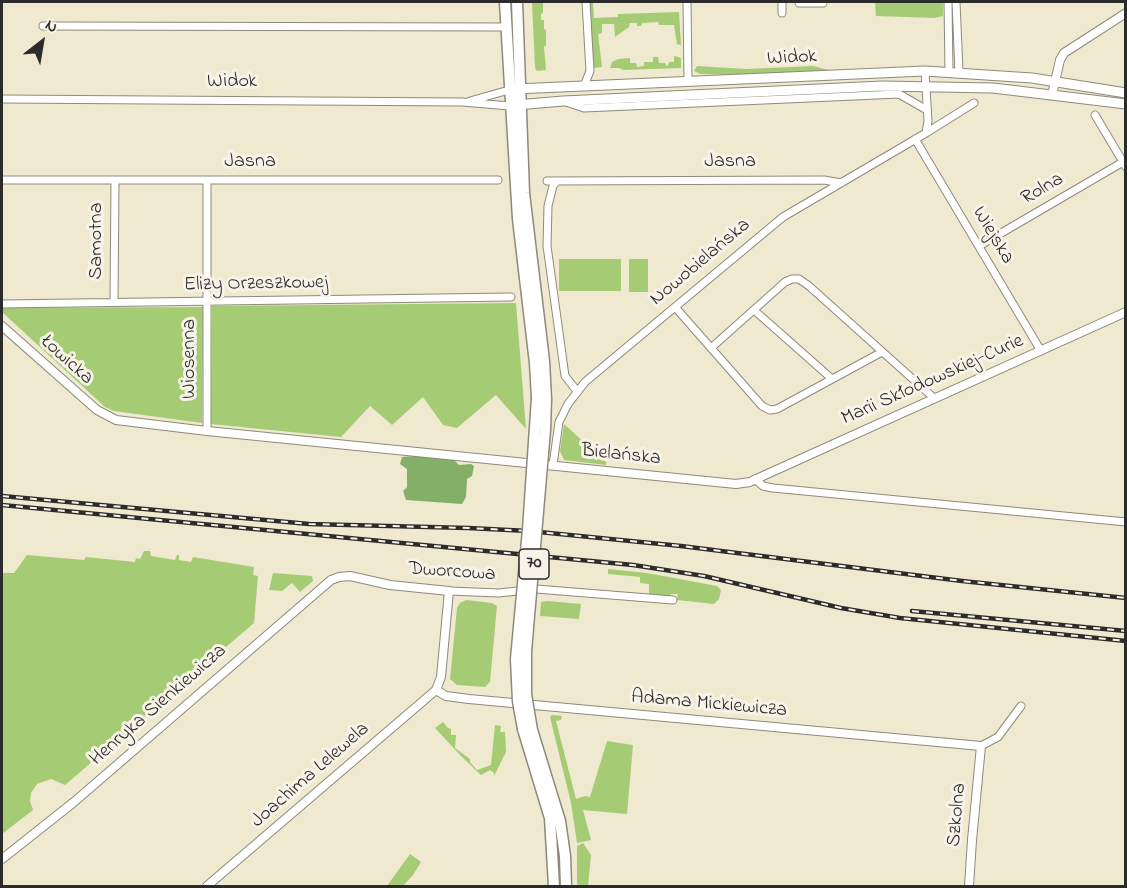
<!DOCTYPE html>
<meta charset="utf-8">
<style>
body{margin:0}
#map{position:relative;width:1127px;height:888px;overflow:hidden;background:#efe9cf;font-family:"Indie Flower",sans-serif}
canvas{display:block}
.frame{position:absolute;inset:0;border:3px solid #2b2b2b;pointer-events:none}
.north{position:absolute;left:12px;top:12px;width:60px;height:60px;-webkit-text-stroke:4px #f7f3e8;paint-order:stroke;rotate:31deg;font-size:16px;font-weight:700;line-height:24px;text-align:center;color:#2b2b2b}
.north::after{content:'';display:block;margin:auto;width:21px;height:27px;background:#2b2b2b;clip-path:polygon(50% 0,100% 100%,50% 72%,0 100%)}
</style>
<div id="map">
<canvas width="1127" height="888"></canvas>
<div class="frame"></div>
<div class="north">N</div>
</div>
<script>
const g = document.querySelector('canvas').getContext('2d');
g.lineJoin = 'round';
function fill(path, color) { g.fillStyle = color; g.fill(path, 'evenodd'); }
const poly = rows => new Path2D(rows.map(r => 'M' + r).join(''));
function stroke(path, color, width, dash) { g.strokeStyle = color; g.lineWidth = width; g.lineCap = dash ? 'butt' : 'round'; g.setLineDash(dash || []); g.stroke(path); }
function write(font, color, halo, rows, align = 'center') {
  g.font = font + ' "Indie Flower",sans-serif'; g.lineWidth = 6; g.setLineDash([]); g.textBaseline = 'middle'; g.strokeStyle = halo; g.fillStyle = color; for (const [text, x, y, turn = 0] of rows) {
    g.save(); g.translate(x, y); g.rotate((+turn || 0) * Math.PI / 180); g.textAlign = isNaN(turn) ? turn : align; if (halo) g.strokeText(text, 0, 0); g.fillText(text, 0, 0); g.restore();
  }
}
fill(poly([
 [532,2,543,2,543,13,541,14,541,20,544,20,544,29,546,30,546,45,544,47,546,70,537,71,535,68],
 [589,2,593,2,594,18,618,17,618,14,679,12,681,45,677,44,674,25,659,25,658,22,642,23,641,26,637,26,637,23,630,23,629,27,615,37,614,24,602,24,602,33,598,34,602,67,593,68],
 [875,2,943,2,943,16,935,18,876,16],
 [674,56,681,58,681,68,623,70,619,68,610,68,612,62,618,59,630,58,630,63,636,63,637,67,644,66,644,62,653,62,653,57,658,57,659,63,665,63,666,65,668,66,669,62,674,62],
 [697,66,746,69,813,66,829,70,745,75,700,74,694,71],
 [559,259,621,259,621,291,559,291],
 [629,259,648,259,648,292,629,292],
 [516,303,526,429,496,395,457,428,443,425,423,397,392,425,370,406,341,437,211,424,212,306],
 [203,307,202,423,114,411,105,407,2,312,2,308],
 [564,424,606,462,606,465,564,460,560,451],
 [144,551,150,551,151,556,175,560,177,555,179,555,179,560,191,562,193,557,254,567,253,575,258,576,254,623,65,785,51,779,37,784,31,793,30,801,33,810,2,834,2,573,14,573,27,555,84,560,86,557,135,562,136,558,140,559],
 [608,569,647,573,717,586,721,590,719,599,714,604,677,600,678,594,671,594,668,598,649,595,649,584,640,583,640,577,608,574],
 [273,573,312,576,313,581,300,592,292,583,282,591,269,590],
 [466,600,492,603,497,606,490,682,485,687,457,685,450,679,457,608,460,603],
 [548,601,581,604,579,619,540,616,541,602],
 [552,715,562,716,561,720,556,721,576,799,585,796,590,797,607,741,633,745,627,814,583,810,591,840,577,843,571,803,550,717],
 [443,722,448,728,451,729,451,735,456,735,455,748,470,759,470,762,477,770,491,765,495,725,501,726,500,732,505,732,506,752,494,776,494,773,490,770,481,775,461,756,435,728],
 [583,843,591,855,588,886,578,886,577,882,577,846],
 [410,854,421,862,413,875,403,886,387,886]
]), '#a6cb75');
fill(poly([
 [414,456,454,460,459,465,471,464,474,466,472,476,467,479,466,497,462,504,406,500,403,491,407,487,407,469,400,464,402,457]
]), '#84af66');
const minor = poly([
 [687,2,688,81],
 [799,2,799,3,823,3],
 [948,2,949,72],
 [956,2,959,72],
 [782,13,782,2],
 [43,26,506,27],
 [584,86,590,71,586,2],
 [2,99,462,102,510,106],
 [470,101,509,90],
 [566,102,584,108,899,94,927,110],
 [1095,115,1126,167],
 [926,133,974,103],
 [915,139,1041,351],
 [2,180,498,180],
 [207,180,207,431],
 [547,181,824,180,841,183],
 [557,181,553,186,548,206,547,246,565,376,577,391],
 [979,246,1123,162],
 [114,302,115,180],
 [2,304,511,297],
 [675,307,762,406,770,410,777,409,882,352],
 [754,310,832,379],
 [711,348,785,282,792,279,799,279,809,286,934,398],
 [553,465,559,422,568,404,585,382,783,217,926,133,928,121,925,71],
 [755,479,763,486,773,488,1126,522],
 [449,591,499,593,536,589,673,600],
 [981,746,998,737,1021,706]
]);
const tertiary = poly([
 [1052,95,1060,60,1064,53,1126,13],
 [2,326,97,410,116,420,207,431,736,484,750,482,765,475,1126,312],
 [436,690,446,696,469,699,981,746,972,840,969,886],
 [2,859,74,802,331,580,339,577,350,576,390,585,449,591,441,677,436,690,207,886]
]);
const secondary = poly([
 [515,89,925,71,1032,78,1126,93],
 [516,105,563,101,883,86,993,88,1126,104]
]);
const primary = poly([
 [505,2,518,219,535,363,537,398],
 [517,2,524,193,544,361,546,399],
 [523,729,550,818,554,886],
 [532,730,560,821,565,856,566,886]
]);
stroke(minor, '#8d8a7d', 9);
stroke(tertiary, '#8d8a7d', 10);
stroke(secondary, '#8d8a7d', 11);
stroke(primary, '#8d8a7d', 13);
stroke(minor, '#fff', 7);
stroke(tertiary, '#fff', 8);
stroke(secondary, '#fff', 9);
stroke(primary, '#fff', 10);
const rail = poly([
 [2,496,309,524,468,528,529,531,681,546,962,581,1126,598],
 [2,505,633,565,704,576,841,608,900,618,1126,641],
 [912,611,1126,631]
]);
stroke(rail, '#2b2b2b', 4.5);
stroke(rail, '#f7f3e8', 2, [7]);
const primaryBridge = poly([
 [523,729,518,701,516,659,528,530,537,398],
 [532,730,526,694,526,651,545,430,546,399]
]);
stroke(primaryBridge, '#8d8a7d', 13, []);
stroke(primaryBridge, '#fff', 10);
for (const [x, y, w] of [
 [534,564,30]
]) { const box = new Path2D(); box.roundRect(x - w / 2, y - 15, w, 30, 4.5); g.fillStyle = '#f7f3e8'; g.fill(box); stroke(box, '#2b2b2b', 1.5); }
write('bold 18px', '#2b2b2b', null, [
 ["70",534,564]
]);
write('20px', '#2b2b2b', '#f7f3e8', [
 ["Widok",792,59,-3],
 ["Widok",232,83],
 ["Jasna",250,163],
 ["Jasna",730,163],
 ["Rolna",1043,190,-30],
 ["Wiejska",992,236,59],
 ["Samotna",98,241,-90],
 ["Nowobielańska",701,263,-40],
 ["Elizy Orzeszkowej",256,285,-1],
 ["Wiosenna",191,359,-90],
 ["Łowicka",66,361,42],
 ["Marii Skłodowskiej-Curie",933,381,-24],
 ["Bielańska",621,456,6],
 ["Dworcowa",452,573,4],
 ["Adama Mickiewicza",709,705,5],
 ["Henryka Sienkiewicza",159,706,-41],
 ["Joachima Lelewela",311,776,-41],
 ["Szkolna",958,815,-85]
]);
</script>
